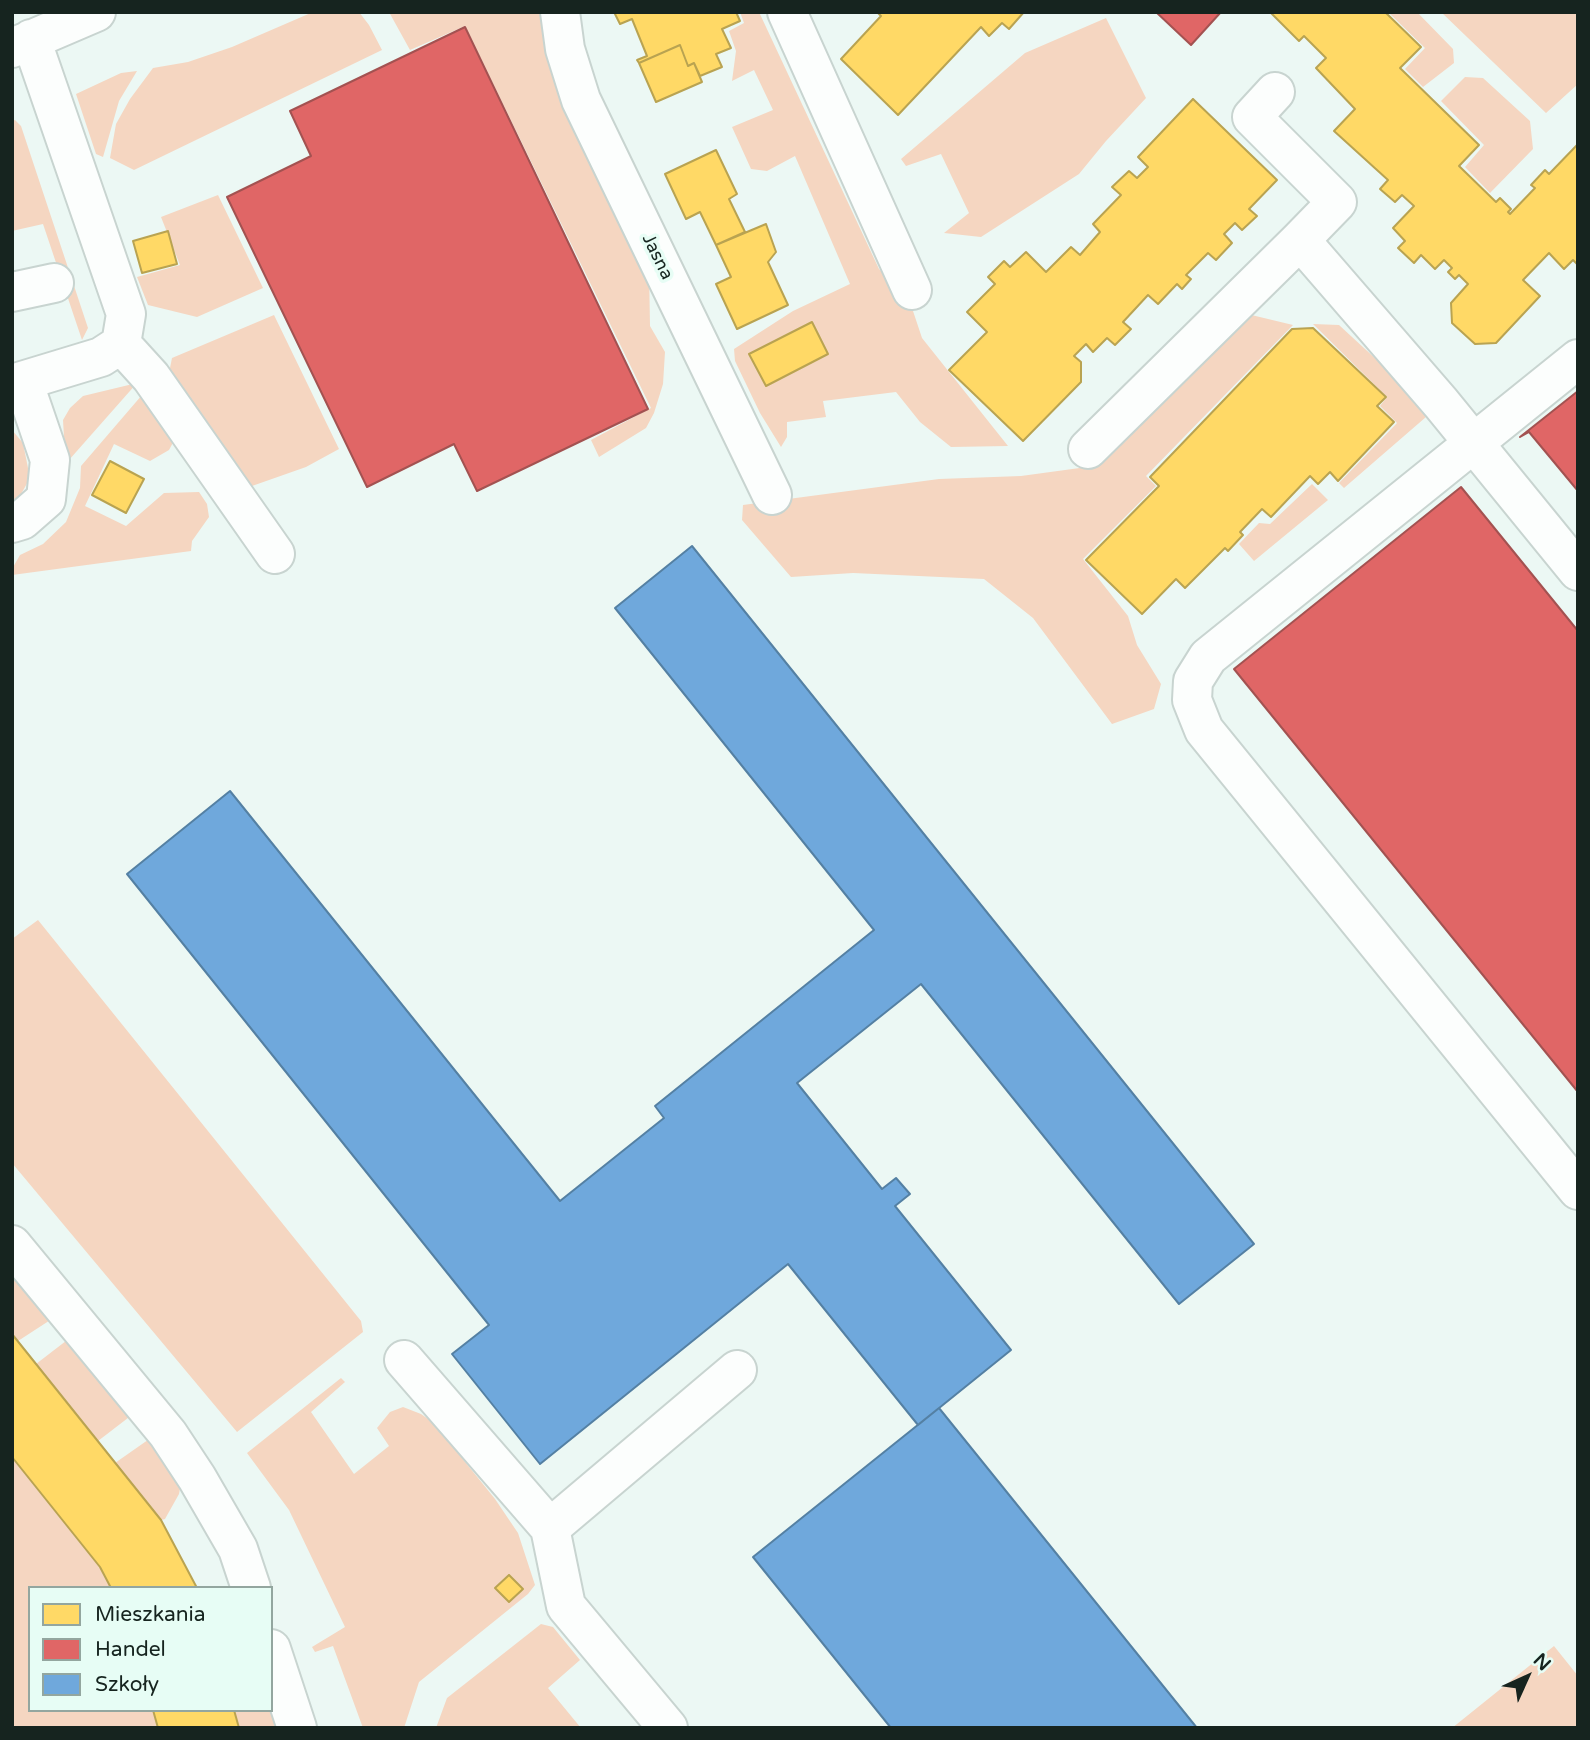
<!DOCTYPE html>
<meta charset="utf-8">
<style>
body{margin:0}
#map{position:relative;width:1590px;height:1740px;overflow:hidden;background:#ecf8f4;font-family:"Varela Round",sans-serif}
canvas{display:block}
.frame{position:absolute;inset:0;border:14px solid #16241f;pointer-events:none}
.legend{position:absolute;left:28px;top:1586px;width:245px;height:126px;box-sizing:border-box;background:#e7fdf5;border:2px solid #93a69f;margin:0;padding:9px 12px;list-style:none;font-size:21px;color:#16241f}
.legend li{display:flex;align-items:center;gap:14px;height:35px}
.legend b{width:35px;border:2px solid #93a69f}
.north{position:absolute;left:1492px;top:1642px;width:70px;height:70px;-webkit-text-stroke:5px #e7fdf5;paint-order:stroke;rotate:45deg;font-size:19px;font-weight:700;line-height:28px;text-align:center;color:#16241f}
.north::after{content:'';display:block;margin:auto;width:24px;height:32px;background:#16241f;clip-path:polygon(50% 0,100% 100%,50% 72%,0 100%)}
</style>
<div id="map">
<canvas width="1590" height="1740"></canvas>
<div class="frame"></div>
<ul class="legend">
<li><b style="height:19px;background:#ffd966"></b>Mieszkania</li>
<li><b style="height:19px;background:#e06666"></b>Handel</li>
<li><b style="height:19px;background:#6fa8dc"></b>Szkoły</li>
</ul>
<div class="north">N</div>
</div>
<script>
const g = document.querySelector('canvas').getContext('2d');
g.lineJoin = 'round';
function fill(path, color) { g.fillStyle = color; g.fill(path, 'evenodd'); }
const poly = rows => new Path2D(rows.map(r => 'M' + r).join(''));
function stroke(path, color, width, dash) { g.strokeStyle = color; g.lineWidth = width; g.lineCap = dash ? 'butt' : 'round'; g.setLineDash(dash || []); g.stroke(path); }
function write(font, color, halo, rows, align = 'center') {
  g.font = font + ' "Varela Round",sans-serif'; g.lineWidth = 7; g.setLineDash([]); g.textBaseline = 'middle'; g.strokeStyle = halo; g.fillStyle = color; for (const [text, x, y, turn = 0] of rows) {
    g.save(); g.translate(x, y); g.rotate((+turn || 0) * Math.PI / 180); g.textAlign = isNaN(turn) ? turn : align; if (halo) g.strokeText(text, 0, 0); g.fillText(text, 0, 0); g.restore();
  }
}
fill(poly([
 [313,12,359,12,369,25,382,50,134,170,110,158,116,124,130,99,153,68,188,62,232,47],
 [389,12,547,12,649,268,650,326,665,352,663,384,654,413,646,428,599,457,591,440,651,408,465,26,410,50],
 [740,12,759,12,879,269,909,299,922,338,1008,446,951,447,920,422,896,392,823,401,826,417,787,422,787,437,781,447,760,413,735,361,734,349,793,311,850,284,795,156,767,171,751,169,732,127,773,110,754,70,732,81,736,51,729,31,744,23],
 [1388,12,1417,12,1453,49,1454,63,1423,87,1405,69,1425,48],
 [1441,12,1578,12,1578,84,1546,113],
 [1106,18,1146,98,1106,141,1079,174,981,237,944,233,969,213,941,154,906,166,901,159,1025,53],
 [137,71,119,101,103,157,96,154,76,94,121,73],
 [1465,77,1483,78,1530,121,1533,149,1490,193,1465,167,1484,145,1441,101],
 [15,120,21,126,88,328,82,340,43,224,12,231,12,121],
 [218,195,263,288,197,317,148,305,137,277,180,265,161,217],
 [1239,312,1293,325,1146,476,1156,486,1083,559,1128,616,1137,645,1161,684,1154,709,1112,724,1033,618,984,579,853,573,791,577,742,520,743,505,939,479,1021,476,1087,467],
 [274,315,339,449,306,467,252,486,226,461,169,373,172,358],
 [1313,324,1339,325,1428,407,1426,417,1344,488,1339,483,1397,423,1380,406,1387,397],
 [137,383,69,460,64,437,63,420,70,408,83,396],
 [142,395,177,435,169,450,150,461,114,444,85,506,126,526,164,493,199,492,207,504,209,517,192,541,191,551,12,575,12,569,20,555,43,544,66,522,80,488,81,466],
 [12,430,23,443,30,478,20,496,12,501],
 [1312,484,1328,500,1254,561,1239,544,1259,523,1270,524],
 [38,920,361,1321,363,1332,237,1432,12,1163,12,939],
 [12,1262,58,1315,18,1341,12,1334],
 [75,1334,137,1411,98,1441,36,1364],
 [341,1378,345,1382,311,1412,354,1474,389,1446,377,1428,390,1412,403,1407,421,1414,431,1421,449,1442,495,1499,518,1533,535,1585,528,1594,419,1682,404,1728,363,1728,333,1646,315,1652,312,1647,345,1627,289,1510,247,1453],
 [155,1435,181,1483,179,1494,165,1519,161,1520,115,1463],
 [12,1457,100,1567,111,1588,30,1588,30,1710,153,1710,158,1728,12,1728],
 [541,1624,553,1627,580,1660,548,1688,581,1728,436,1728,447,1698],
 [1554,1646,1578,1676,1578,1728,1452,1728],
 [234,1710,271,1710,282,1728,239,1728]
]), '#f5d6c1');
const homes = poly([
 [614,12,736,12,740,21,722,29,731,48,716,54,722,67,700,76,694,63,688,66,680,45,639,63,637,60,647,56,632,19,620,24,614,12],
 [877,12,1024,12,1009,29,1002,23,989,36,981,27,898,115,841,59,881,16,877,12],
 [1270,12,1385,12,1421,47,1400,68,1479,145,1459,166,1496,202,1500,198,1511,209,1508,212,1510,214,1535,188,1531,185,1545,170,1549,174,1578,144,1578,265,1573,260,1564,269,1549,253,1523,280,1540,296,1496,343,1475,344,1452,323,1451,303,1468,284,1459,275,1455,279,1448,272,1452,268,1444,260,1435,269,1421,255,1414,263,1398,248,1405,241,1393,228,1414,206,1402,195,1395,202,1380,189,1388,180,1334,131,1355,109,1316,68,1326,58,1304,36,1299,41,1270,12],
 [680,45,688,66,694,63,702,82,656,102,639,63,680,45],
 [1193,99,1277,180,1249,209,1257,216,1242,230,1235,223,1224,234,1232,243,1216,260,1208,253,1186,275,1191,279,1182,289,1177,284,1158,304,1148,295,1123,322,1131,329,1115,345,1107,338,1093,352,1086,344,1074,356,1081,362,1081,382,1023,441,949,370,987,332,967,312,995,284,988,277,1004,261,1010,267,1026,252,1046,272,1071,247,1080,255,1100,232,1093,224,1121,195,1112,187,1129,171,1137,178,1148,167,1138,157,1193,99],
 [716,150,737,194,729,199,745,232,716,245,700,212,686,219,665,174,716,150],
 [766,224,776,252,768,262,788,305,737,329,716,284,731,277,716,245,766,224],
 [168,231,177,264,142,273,133,241,168,231],
 [812,322,828,354,766,386,749,354,812,322],
 [1313,328,1386,397,1377,406,1394,422,1338,481,1330,472,1318,484,1310,476,1271,517,1262,509,1240,532,1243,535,1228,551,1225,548,1185,588,1176,579,1142,614,1086,560,1159,486,1150,477,1292,329,1313,328],
 [110,461,144,479,126,513,92,495,110,461],
 [12,1334,161,1520,197,1588,111,1588,100,1567,12,1457,12,1334],
 [509,1575,523,1589,509,1602,495,1588,509,1575],
 [153,1710,234,1710,239,1728,158,1728,153,1710]
]);
fill(homes, '#ffd966');
stroke(homes, '#b9a351', 2);
const shops = poly([
 [1156,12,1221,12,1191,45,1156,12],
 [465,27,648,409,477,491,454,444,367,487,227,197,311,156,290,111,465,27],
 [1578,391,1578,491,1529,432,1520,437,1578,391],
 [1461,487,1578,631,1578,1092,1234,669,1461,487]
]);
fill(shops, '#e06666');
stroke(shops, '#a35251', 2);
const schools = poly([
 [692,546,1254,1244,1179,1304,921,984,797,1083,882,1189,896,1178,910,1194,895,1206,1011,1350,918,1425,788,1264,540,1464,452,1354,489,1325,127,874,230,791,560,1201,664,1118,655,1106,874,930,615,608,692,546],
 [939,1408,1197,1728,891,1728,753,1557,939,1408]
]);
fill(schools, '#6fa8dc');
stroke(schools, '#5480a3', 2);
const minor = poly([
 [560,12,565,49,581,100,772,495],
 [787,12,912,290],
 [12,48,96,12],
 [1275,92,1252,117,1337,202,1300,240],
 [12,292,54,283],
 [121,344,151,377,275,554],
 [1578,359,1208,657,1193,681,1192,700,1204,730,1578,1190],
 [12,384,101,357,121,344,126,314,31,39],
 [1088,449,1300,240,1441,403,1578,571],
 [12,523,22,520,46,499,50,460,23,381],
 [12,1245,168,1434,197,1478,238,1549,251,1588],
 [404,1360,550,1528],
 [271,1649,297,1728],
 [668,1728,566,1606,550,1528,737,1370]
]);
stroke(minor, '#c8d4d0', 42);
stroke(minor, '#fcfefd', 38);
write('18px', '#16241f', '#e7fdf5', [
 ["Jasna",657,257,64]
]);
</script>
